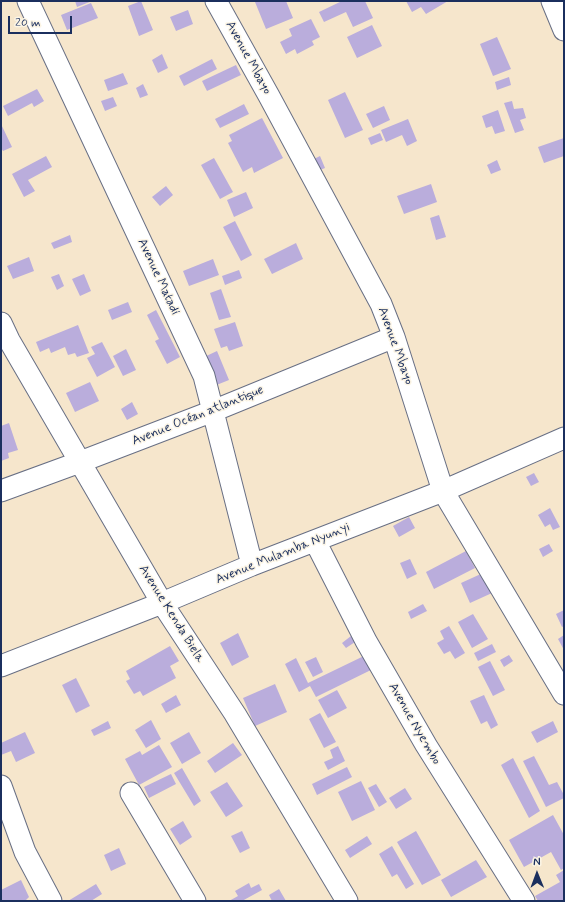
<!DOCTYPE html>
<meta charset="utf-8">
<style>
body{margin:0}
#map{position:relative;width:565px;height:902px;overflow:hidden;background:#f6e6cc;font-family:Mynerve,sans-serif}
canvas{display:block}
.frame{position:absolute;inset:0;border:2px solid #1b2f5e;pointer-events:none}
.north{position:absolute;left:517px;top:854px;width:40px;height:40px;-webkit-text-stroke:3px #fcf5e5;paint-order:stroke;rotate:359deg;font-size:11px;font-weight:700;line-height:16px;text-align:center;color:#1b2f5e}
.north::after{content:'';display:block;margin:auto;width:14px;height:18px;background:#1b2f5e;clip-path:polygon(50% 0,100% 100%,50% 72%,0 100%)}
.scale{position:absolute;left:8px;top:16px;width:64px;height:18px;box-sizing:border-box;border:2px solid #1b2f5e;border-top:0;padding-left:5px;font-size:12px;line-height:14px;white-space:nowrap;color:#1b2f5e;-webkit-text-stroke:3px #fcf5e5;paint-order:stroke}
</style>
<div id="map">
<canvas width="565" height="902"></canvas>
<div class="frame"></div>
<div class="north">N</div>
<div class="scale">20 m</div>
</div>
<script>
const g = document.querySelector('canvas').getContext('2d');
g.lineJoin = 'round';
function fill(path, color) { g.fillStyle = color; g.fill(path, 'evenodd'); }
const poly = rows => new Path2D(rows.map(r => 'M' + r).join(''));
function stroke(path, color, width, dash) { g.strokeStyle = color; g.lineWidth = width; g.lineCap = dash ? 'butt' : 'round'; g.setLineDash(dash || []); g.stroke(path); }
function write(font, color, halo, rows, align = 'center') {
  g.font = font + ' Mynerve,sans-serif'; g.lineWidth = 3; g.setLineDash([]); g.textBaseline = 'middle'; g.strokeStyle = halo; g.fillStyle = color; for (const [text, x, y, turn = 0] of rows) {
    g.save(); g.translate(x, y); g.rotate((+turn || 0) * Math.PI / 180); g.textAlign = isNaN(turn) ? turn : align; if (halo) g.strokeText(text, 0, 0); g.fillText(text, 0, 0); g.restore();
  }
}
fill(poly([
 [75,1,92,1,77,7],
 [141,1,153,30,139,36,128,6],
 [257,1,286,1,293,18,266,29,255,2],
 [342,1,365,1,373,18,353,27,346,12,324,22,319,12],
 [406,1,448,1,426,14,421,7,412,12],
 [91,3,98,18,67,30,61,15],
 [188,10,193,24,176,31,170,17],
 [311,19,320,37,312,41,314,45,297,54,295,49,286,54,280,42,292,36,289,29],
 [372,25,382,46,357,58,347,37],
 [497,37,511,69,493,76,480,44],
 [162,54,168,68,158,73,152,60],
 [212,59,217,69,184,86,179,76],
 [236,65,241,75,207,91,202,81],
 [123,73,128,84,108,91,104,80],
 [509,77,511,85,497,90,495,82],
 [143,84,148,95,140,98,136,88],
 [37,89,44,101,34,107,32,103,8,116,3,106],
 [345,92,363,130,345,138,328,100],
 [113,97,117,106,105,111,101,101],
 [512,101,514,109,523,108,526,118,520,120,524,130,515,133,504,103],
 [244,104,249,114,220,128,215,119],
 [384,106,390,120,373,128,366,114],
 [498,110,505,131,495,134,492,126,486,128,482,116],
 [262,118,283,158,254,173,252,167,243,172,228,143,232,141,229,135],
 [408,119,417,141,407,146,402,135,386,142,381,130],
 [1,124,12,147,3,151,1,148],
 [380,133,383,140,371,145,368,138],
 [564,138,564,156,544,163,538,147],
 [46,156,52,167,28,180,35,191,24,197,12,174],
 [320,156,325,168,317,171,312,160],
 [214,158,233,192,220,199,201,165],
 [497,160,501,170,491,174,487,165],
 [431,184,437,202,404,214,397,196],
 [166,186,173,195,160,206,152,197],
 [246,192,253,208,234,217,227,200],
 [439,215,446,237,436,240,430,218],
 [235,221,252,255,241,261,223,227],
 [70,235,72,242,54,249,51,243],
 [296,243,303,259,272,274,264,259],
 [29,257,34,271,13,279,7,266],
 [213,259,219,275,189,286,183,271],
 [239,270,242,278,225,285,222,276],
 [59,274,64,286,57,290,51,277],
 [84,274,91,291,80,296,72,279],
 [221,289,231,317,219,320,210,293],
 [128,302,132,312,112,320,108,310],
 [156,310,180,357,167,364,155,341,159,339,147,315],
 [235,322,243,346,229,351,227,346,221,348,214,329],
 [78,325,89,353,77,357,75,353,68,355,65,347,51,353,49,348,40,352,36,342],
 [102,342,115,367,97,377,87,358,95,354,91,347],
 [126,349,136,370,123,376,113,356],
 [217,351,229,380,214,386,202,358],
 [90,382,99,401,75,412,66,393],
 [132,402,138,414,127,420,121,409],
 [9,423,18,450,8,453,9,458,1,461,1,426],
 [534,473,539,482,531,486,526,477],
 [550,508,560,527,553,530,550,524,545,527,538,515],
 [409,517,415,528,399,537,393,526],
 [549,544,553,551,543,557,539,549],
 [466,551,475,568,434,589,426,572],
 [410,559,417,574,407,579,400,563],
 [483,573,492,593,470,603,461,583],
 [423,604,427,611,411,619,408,612],
 [564,610,564,626,562,627,556,614],
 [473,614,488,639,472,648,458,622],
 [449,626,465,653,455,659,450,651,444,654,437,643,444,639,440,631],
 [238,633,249,657,232,666,220,643],
 [564,635,564,650,558,639],
 [351,636,355,642,346,648,342,643],
 [492,644,496,652,478,661,474,653],
 [170,646,179,661,170,666,176,678,143,696,140,691,134,694,126,681,130,679,126,671],
 [368,654,375,668,316,697,310,686,299,692,285,664,296,658,308,683],
 [509,655,513,661,504,667,500,660],
 [316,657,323,672,313,677,305,662],
 [490,661,505,690,493,696,478,667],
 [76,678,90,706,76,713,62,685],
 [275,684,287,712,255,726,243,698],
 [337,690,347,708,328,718,318,700],
 [176,695,181,705,166,713,161,704],
 [484,695,498,725,491,729,487,721,481,724,470,701],
 [320,713,336,742,324,748,309,719],
 [151,720,161,739,146,748,135,730],
 [108,721,111,728,94,736,91,730],
 [553,721,558,732,537,743,531,732],
 [25,732,35,753,16,762,11,751,1,755,1,743],
 [189,732,201,753,182,764,170,743],
 [233,743,242,755,215,773,207,761],
 [159,745,172,767,139,785,125,759,140,751,142,755],
 [338,746,345,761,328,770,324,762,333,758,330,750],
 [534,756,549,785,557,782,564,795,564,798,546,807,523,761],
 [513,758,540,811,529,818,501,765],
 [347,767,352,777,317,795,312,784],
 [182,768,201,801,194,806,174,773],
 [171,774,176,784,149,798,144,787],
 [361,781,375,810,352,821,338,792],
 [227,782,243,806,226,817,210,792],
 [376,784,387,802,379,807,368,788],
 [405,788,412,799,396,809,389,798],
 [553,815,564,835,564,868,561,870,551,852,524,867,509,840],
 [183,821,192,837,180,845,170,829],
 [242,831,250,848,240,853,231,836],
 [416,831,441,875,422,885,397,842],
 [367,836,372,844,350,858,345,850],
 [392,846,414,884,406,889,397,874,392,877,379,854],
 [119,848,126,864,111,871,104,855],
 [476,860,487,877,451,897,441,880],
 [564,870,564,900,561,901,538,901,535,896,560,882,556,875],
 [21,880,29,897,25,901,1,901,1,890],
 [249,883,251,888,259,884,262,890,242,901,229,901,238,896,235,891],
 [96,884,102,894,91,901,68,901],
 [279,889,286,901,272,901,269,895]
]), '#baaddc');
const minor = poly([
 [28,1,204,376,252,565],
 [216,1,269,96,381,304,394,337,443,491,564,694],
 [552,1,564,30],
 [1,323,9,340,162,603,235,714,347,901],
 [1,491,80,462,213,411,394,337],
 [315,541,366,641,426,745,524,901],
 [1,666,162,603,252,565,443,491,564,438],
 [1,786,25,852,51,901],
 [131,793,195,901]
]);
stroke(minor, '#686f84', 23);
stroke(minor, '#fff', 21);
write('13px', '#1b2f5e', '#fcf5e5', [
 ["Avenue Mbayo",248,58,61],
 ["Avenue Matadi",158,277,65],
 ["Avenue Mbayo",395,346,70],
 ["Avenue Océan atlantique",198,416,-22],
 ["Avenue Mulamba Nyunyi",283,554,-22],
 ["Avenue Kenda Biela",171,614,58],
 ["Avenue Nyembo",414,724,60]
]);
</script>
